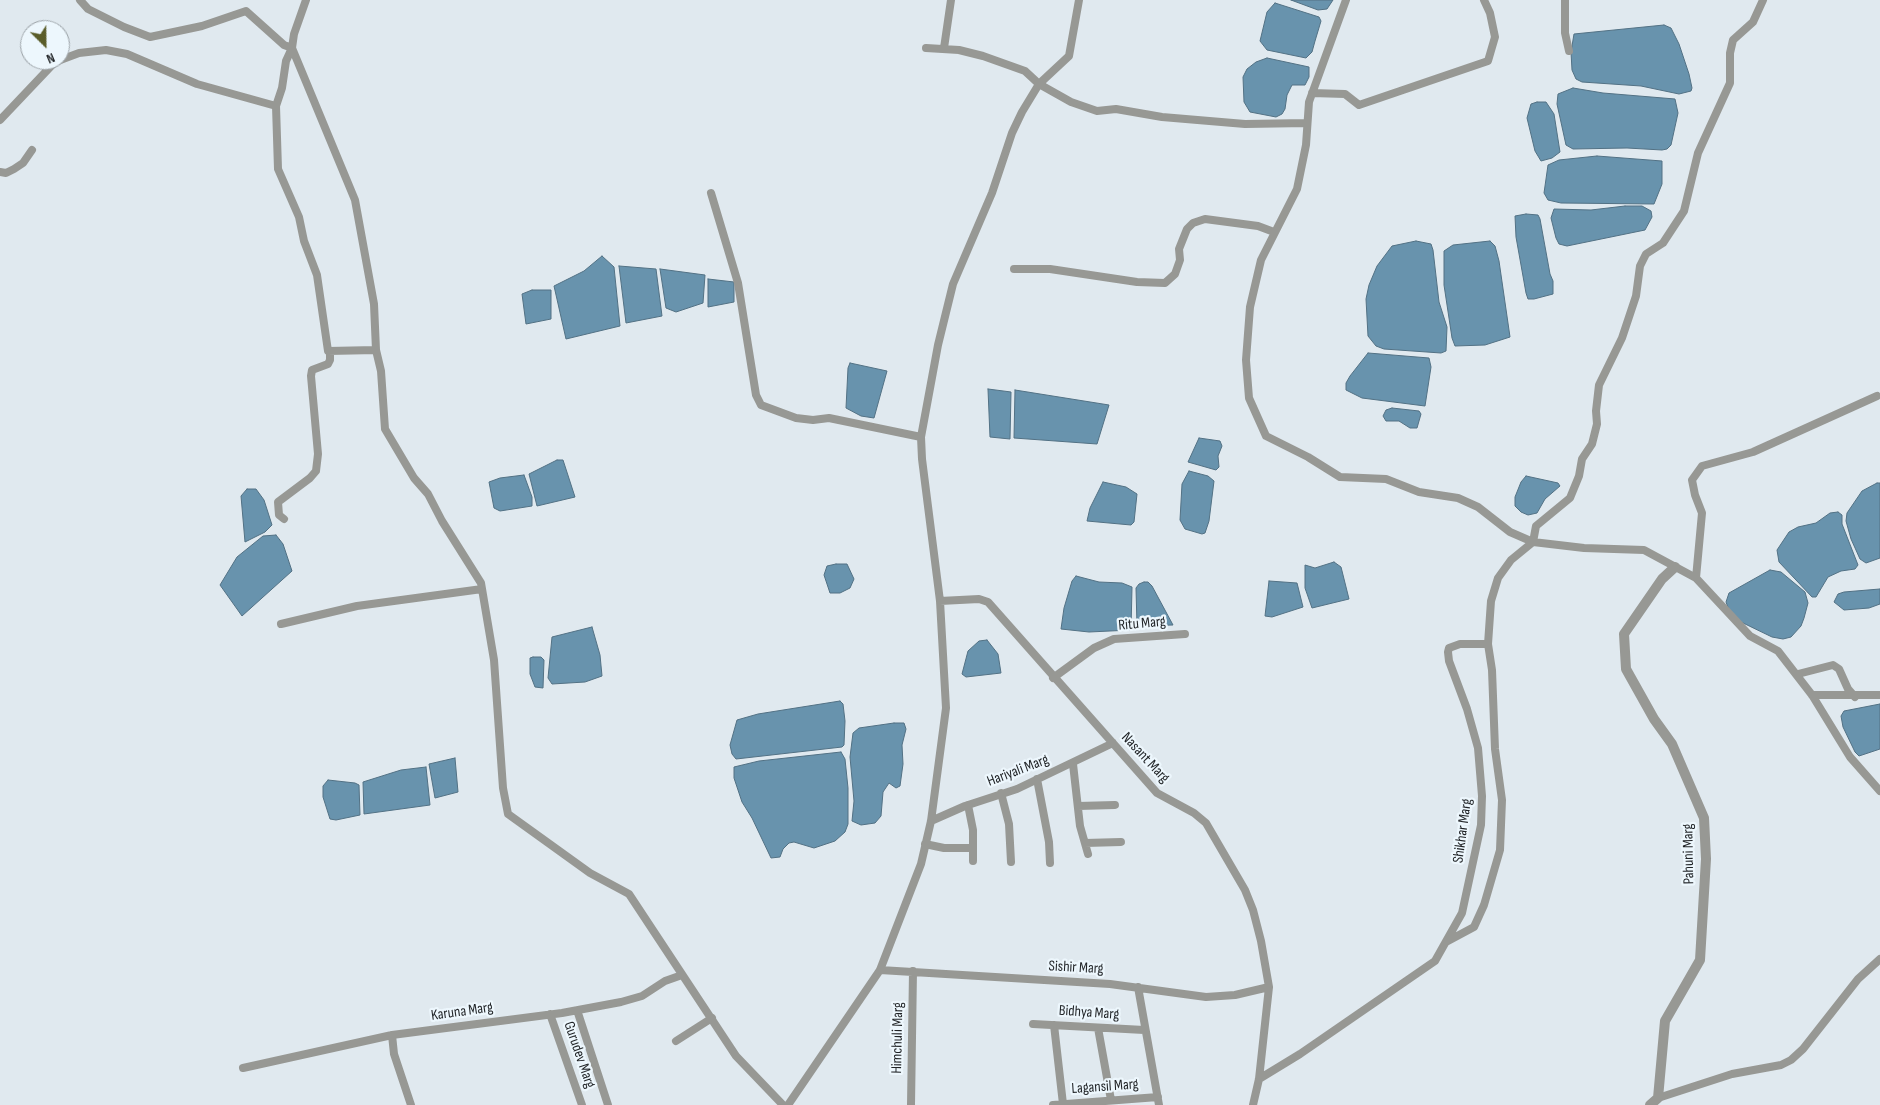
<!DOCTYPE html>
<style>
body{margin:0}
#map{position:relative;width:1880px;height:1105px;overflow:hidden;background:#e0e9ef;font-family:"Sofia Sans Condensed",sans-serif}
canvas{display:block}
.north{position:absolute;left:20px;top:20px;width:50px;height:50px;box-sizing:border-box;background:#edf7fd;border:1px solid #9ba2a7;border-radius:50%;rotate:157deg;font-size:14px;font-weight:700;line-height:20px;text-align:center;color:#1f2225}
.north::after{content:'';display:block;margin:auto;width:18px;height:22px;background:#5a5d2a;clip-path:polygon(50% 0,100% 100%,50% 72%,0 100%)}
</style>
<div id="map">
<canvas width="1880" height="1105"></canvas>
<div class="north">N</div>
</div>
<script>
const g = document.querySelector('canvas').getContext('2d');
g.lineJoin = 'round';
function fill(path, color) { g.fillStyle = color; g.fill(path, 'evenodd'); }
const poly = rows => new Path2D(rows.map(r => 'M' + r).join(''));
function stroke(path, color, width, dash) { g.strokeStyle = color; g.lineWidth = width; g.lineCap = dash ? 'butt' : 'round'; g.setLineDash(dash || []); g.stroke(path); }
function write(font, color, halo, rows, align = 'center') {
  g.font = font + ' "Sofia Sans Condensed",sans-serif'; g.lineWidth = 4.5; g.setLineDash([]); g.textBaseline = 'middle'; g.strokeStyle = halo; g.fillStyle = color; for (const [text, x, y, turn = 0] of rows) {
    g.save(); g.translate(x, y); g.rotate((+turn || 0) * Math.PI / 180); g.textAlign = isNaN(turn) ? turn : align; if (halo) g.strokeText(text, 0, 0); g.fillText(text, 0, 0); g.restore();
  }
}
const water = poly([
 [1291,0,1333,0,1327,9,1318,10,1291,0],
 [1275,3,1319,17,1321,21,1315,41,1312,52,1306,58,1267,50,1260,41,1267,12,1275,3],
 [1664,25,1671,28,1679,44,1689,74,1692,88,1691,91,1679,94,1641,86,1582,82,1576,79,1572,70,1571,52,1574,34,1664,25],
 [1267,58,1309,67,1309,77,1305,85,1292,85,1287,95,1285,109,1282,114,1276,117,1250,112,1244,102,1243,77,1247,69,1256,62,1267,58],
 [1573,88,1603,93,1675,99,1678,113,1671,145,1667,149,1662,150,1627,148,1573,149,1566,145,1557,104,1558,94,1573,88],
 [1537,102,1546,102,1554,114,1560,152,1552,158,1541,161,1535,151,1527,118,1531,104,1537,102],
 [1597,156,1662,161,1662,184,1654,204,1561,203,1548,200,1544,193,1548,165,1559,160,1597,156],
 [1625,206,1642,206,1651,211,1652,217,1645,230,1567,246,1559,244,1556,238,1551,218,1554,209,1591,210,1625,206],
 [1526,214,1538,215,1540,219,1550,274,1553,281,1553,294,1534,299,1528,299,1526,293,1516,237,1515,216,1526,214],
 [1416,241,1431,244,1433,250,1439,302,1447,327,1446,351,1441,353,1384,349,1376,346,1368,336,1366,299,1369,285,1377,266,1392,246,1416,241],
 [1490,241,1495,246,1499,261,1510,337,1485,345,1455,346,1452,338,1444,285,1444,251,1453,245,1490,241],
 [602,256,614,267,620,326,566,339,554,286,584,271,602,256],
 [619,266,656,269,662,316,626,323,619,266],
 [660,269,705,275,703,303,676,312,666,308,660,269],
 [708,279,734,282,734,302,708,307,708,279],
 [532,290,551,290,551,319,526,324,522,294,532,290],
 [1368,353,1429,358,1431,367,1425,406,1362,398,1346,390,1346,383,1350,376,1368,353],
 [850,363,887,371,874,418,861,416,846,408,848,368,850,363],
 [988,389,1011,392,1010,439,990,437,988,389],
 [1015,390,1109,405,1097,444,1014,438,1015,390],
 [1392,408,1419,411,1421,414,1417,428,1410,428,1399,421,1386,421,1383,416,1386,410,1392,408],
 [1199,438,1220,441,1222,446,1218,456,1219,467,1216,470,1188,462,1199,438],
 [557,460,563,460,575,497,537,506,529,474,557,460],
 [1189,471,1208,476,1214,481,1209,521,1205,533,1202,534,1185,529,1180,520,1182,484,1189,471],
 [524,475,532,497,532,506,500,511,494,508,489,482,500,478,524,475],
 [1526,476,1558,483,1560,486,1545,499,1537,513,1528,515,1521,512,1515,506,1515,497,1521,482,1526,476],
 [1103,482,1126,487,1137,494,1134,522,1131,525,1087,521,1090,508,1103,482],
 [1877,483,1880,483,1880,558,1866,563,1860,559,1851,539,1846,521,1847,513,1862,491,1877,483],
 [247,489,256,489,264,500,272,525,265,532,245,542,241,496,247,489],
 [1838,512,1842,515,1842,524,1858,565,1855,569,1841,571,1828,577,1816,597,1812,597,1779,562,1777,550,1789,532,1798,527,1816,523,1830,513,1838,512],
 [276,535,283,544,292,571,242,616,220,585,237,557,263,536,276,535],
 [1334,562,1341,567,1349,599,1312,608,1305,588,1305,565,1315,568,1334,562],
 [836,564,847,564,854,579,850,588,840,593,830,593,824,575,827,566,836,564],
 [1770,570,1781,572,1805,592,1808,603,1804,618,1801,626,1791,637,1783,639,1772,637,1741,622,1729,610,1726,602,1729,593,1770,570],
 [1076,576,1099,582,1122,583,1132,587,1131,630,1089,632,1061,629,1064,608,1072,581,1076,576],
 [1269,581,1297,583,1303,607,1272,617,1265,616,1269,581],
 [1144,582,1148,582,1152,586,1173,625,1137,626,1136,588,1139,584,1144,582],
 [1880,589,1880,604,1869,608,1844,610,1834,602,1838,594,1844,592,1880,589],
 [592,627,600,655,602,676,585,682,552,684,548,678,552,637,592,627],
 [987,640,998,654,1001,673,966,677,962,674,968,651,979,641,987,640],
 [533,657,541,657,544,660,543,688,535,687,530,674,530,658,533,657],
 [840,701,843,704,845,721,844,745,842,747,736,759,732,754,730,745,737,720,758,714,840,701],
 [1880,704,1880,749,1859,756,1855,752,1843,727,1841,716,1844,711,1880,704],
 [894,723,904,723,906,729,902,745,903,764,900,786,896,788,889,783,883,792,881,816,875,823,861,825,852,821,854,801,850,757,853,733,859,728,894,723],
 [841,752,845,759,848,788,848,824,845,832,835,841,814,848,794,842,789,843,783,849,780,857,771,858,752,818,742,802,734,778,734,767,759,761,841,752],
 [455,758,458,792,435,798,429,764,455,758],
 [426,767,430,805,364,814,363,782,401,770,426,767],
 [328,780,355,783,359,785,360,815,336,820,330,819,323,797,323,786,328,780]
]);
fill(water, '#6893ad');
stroke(water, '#527184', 1);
stroke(poly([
 [80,0,88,9,124,27,150,37,202,26,246,11,284,45,292,48,355,200,374,304,376,350,381,371,385,429,414,478,428,494,442,521,481,583,494,660,503,788,508,814,590,873,629,894,736,1056,783,1105],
 [306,0,294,34,292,48,286,61,282,88,276,106,278,169,299,217,304,241,317,275,328,351,376,350],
 [1346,0,1309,102,1306,145,1297,189,1261,260,1250,307,1246,360,1249,398,1266,436,1308,457,1340,477,1386,479,1419,492,1458,498,1478,507,1510,532,1533,542,1584,548,1644,550,1696,578,1750,636,1778,651,1812,695,1850,757,1880,791],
 [1565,0,1565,33,1569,51],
 [926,48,959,50,983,56,1025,71,1039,84,1069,56,1079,0],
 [944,48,951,0],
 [1312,93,1345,94,1359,105,1488,61,1495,37,1490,13,1484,0],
 [0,120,55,62,79,53,106,50,127,54,197,84,276,106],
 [0,172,6,173,14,169,23,163,32,150],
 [711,193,738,283,756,395,761,405,796,418,813,420,829,418,921,437],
 [1014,269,1050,269,1137,282,1165,283,1175,274,1180,260,1179,249,1187,229,1193,223,1205,219,1258,226,1274,232],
 [284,519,279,515,278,502,310,478,316,471,318,454,311,376,312,370,328,364,330,360,330,351],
 [1533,542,1536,526,1570,498,1579,476,1582,459,1592,444,1597,424,1596,411,1599,385,1622,338,1636,296,1640,266,1646,254,1663,243,1684,211,1698,153,1730,83,1730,53,1733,40,1753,22,1763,0],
 [1696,578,1702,513,1695,495,1692,480,1702,466,1753,452,1877,396],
 [940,601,979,599,988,602,1157,793,1194,813,1206,823,1245,890,1253,910,1261,941,1269,987,1259,1079,1253,1105],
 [281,624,357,606,482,589],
 [1798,674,1833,665,1839,669,1848,689,1855,697],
 [1053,678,1094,648,1114,639,1185,634],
 [1812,695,1880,695],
 [1073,764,1080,826,1088,854],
 [1037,779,1049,842,1050,863],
 [1001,793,1009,824,1011,862],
 [968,805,973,830,973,861],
 [1078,806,1115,805],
 [931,821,965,806,1017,789,1113,743],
 [1085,843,1121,842],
 [925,844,944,848,973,848],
 [1446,942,1474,927,1484,905,1500,850,1502,800,1495,749,1492,670,1488,644],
 [880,970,1110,984,1206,997,1235,995,1269,987],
 [1138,987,1159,1105],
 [577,1010,608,1105],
 [550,1014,582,1105],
 [1033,1024,1144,1030],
 [1054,1025,1063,1104],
 [1098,1028,1111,1100],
 [392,1035,394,1054,411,1105],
 [676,1041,712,1018],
 [243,1068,392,1035,562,1013,621,1002,642,996,665,981,682,975],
 [1259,1079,1300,1054,1435,961,1462,913,1481,825,1482,796,1478,748,1467,709,1449,661,1448,652,1449,648,1460,644,1488,644,1491,601,1498,578,1511,560,1533,542],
 [1658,1098,1732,1074,1781,1065,1791,1060,1803,1049,1858,979,1880,959],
 [788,1105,880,970,921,864,931,821,946,708,940,601,922,459,921,437,938,345,953,284,992,193,1012,133,1022,112,1039,84,1071,102,1097,111,1116,109,1162,117,1245,124,1307,123],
 [911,1105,913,971],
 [1053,1105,1158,1097]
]), '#979894', 8);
stroke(poly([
 [1650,1105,1658,1098,1665,1021,1700,960,1706,859,1704,818,1672,744,1654,719,1626,669,1624,634,1662,579,1675,567]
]), '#979894', 10);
write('15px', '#1f2225', '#edf7fd', [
 ["Ritu Marg",1142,624,-5],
 ["Nasant Marg",1145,758,47],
 ["Hariyali Marg",1018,771,-21],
 ["Shikhar Marg",1463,831,-82],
 ["Pahuni Marg",1689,854,-91],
 ["Sishir Marg",1076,968,3],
 ["Karuna Marg",462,1012,-8],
 ["Bidhya Marg",1089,1013,4],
 ["Himchuli Marg",898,1038,-89],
 ["Gurudev Marg",579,1055,71],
 ["Lagansil Marg",1105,1087,-4]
]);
</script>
